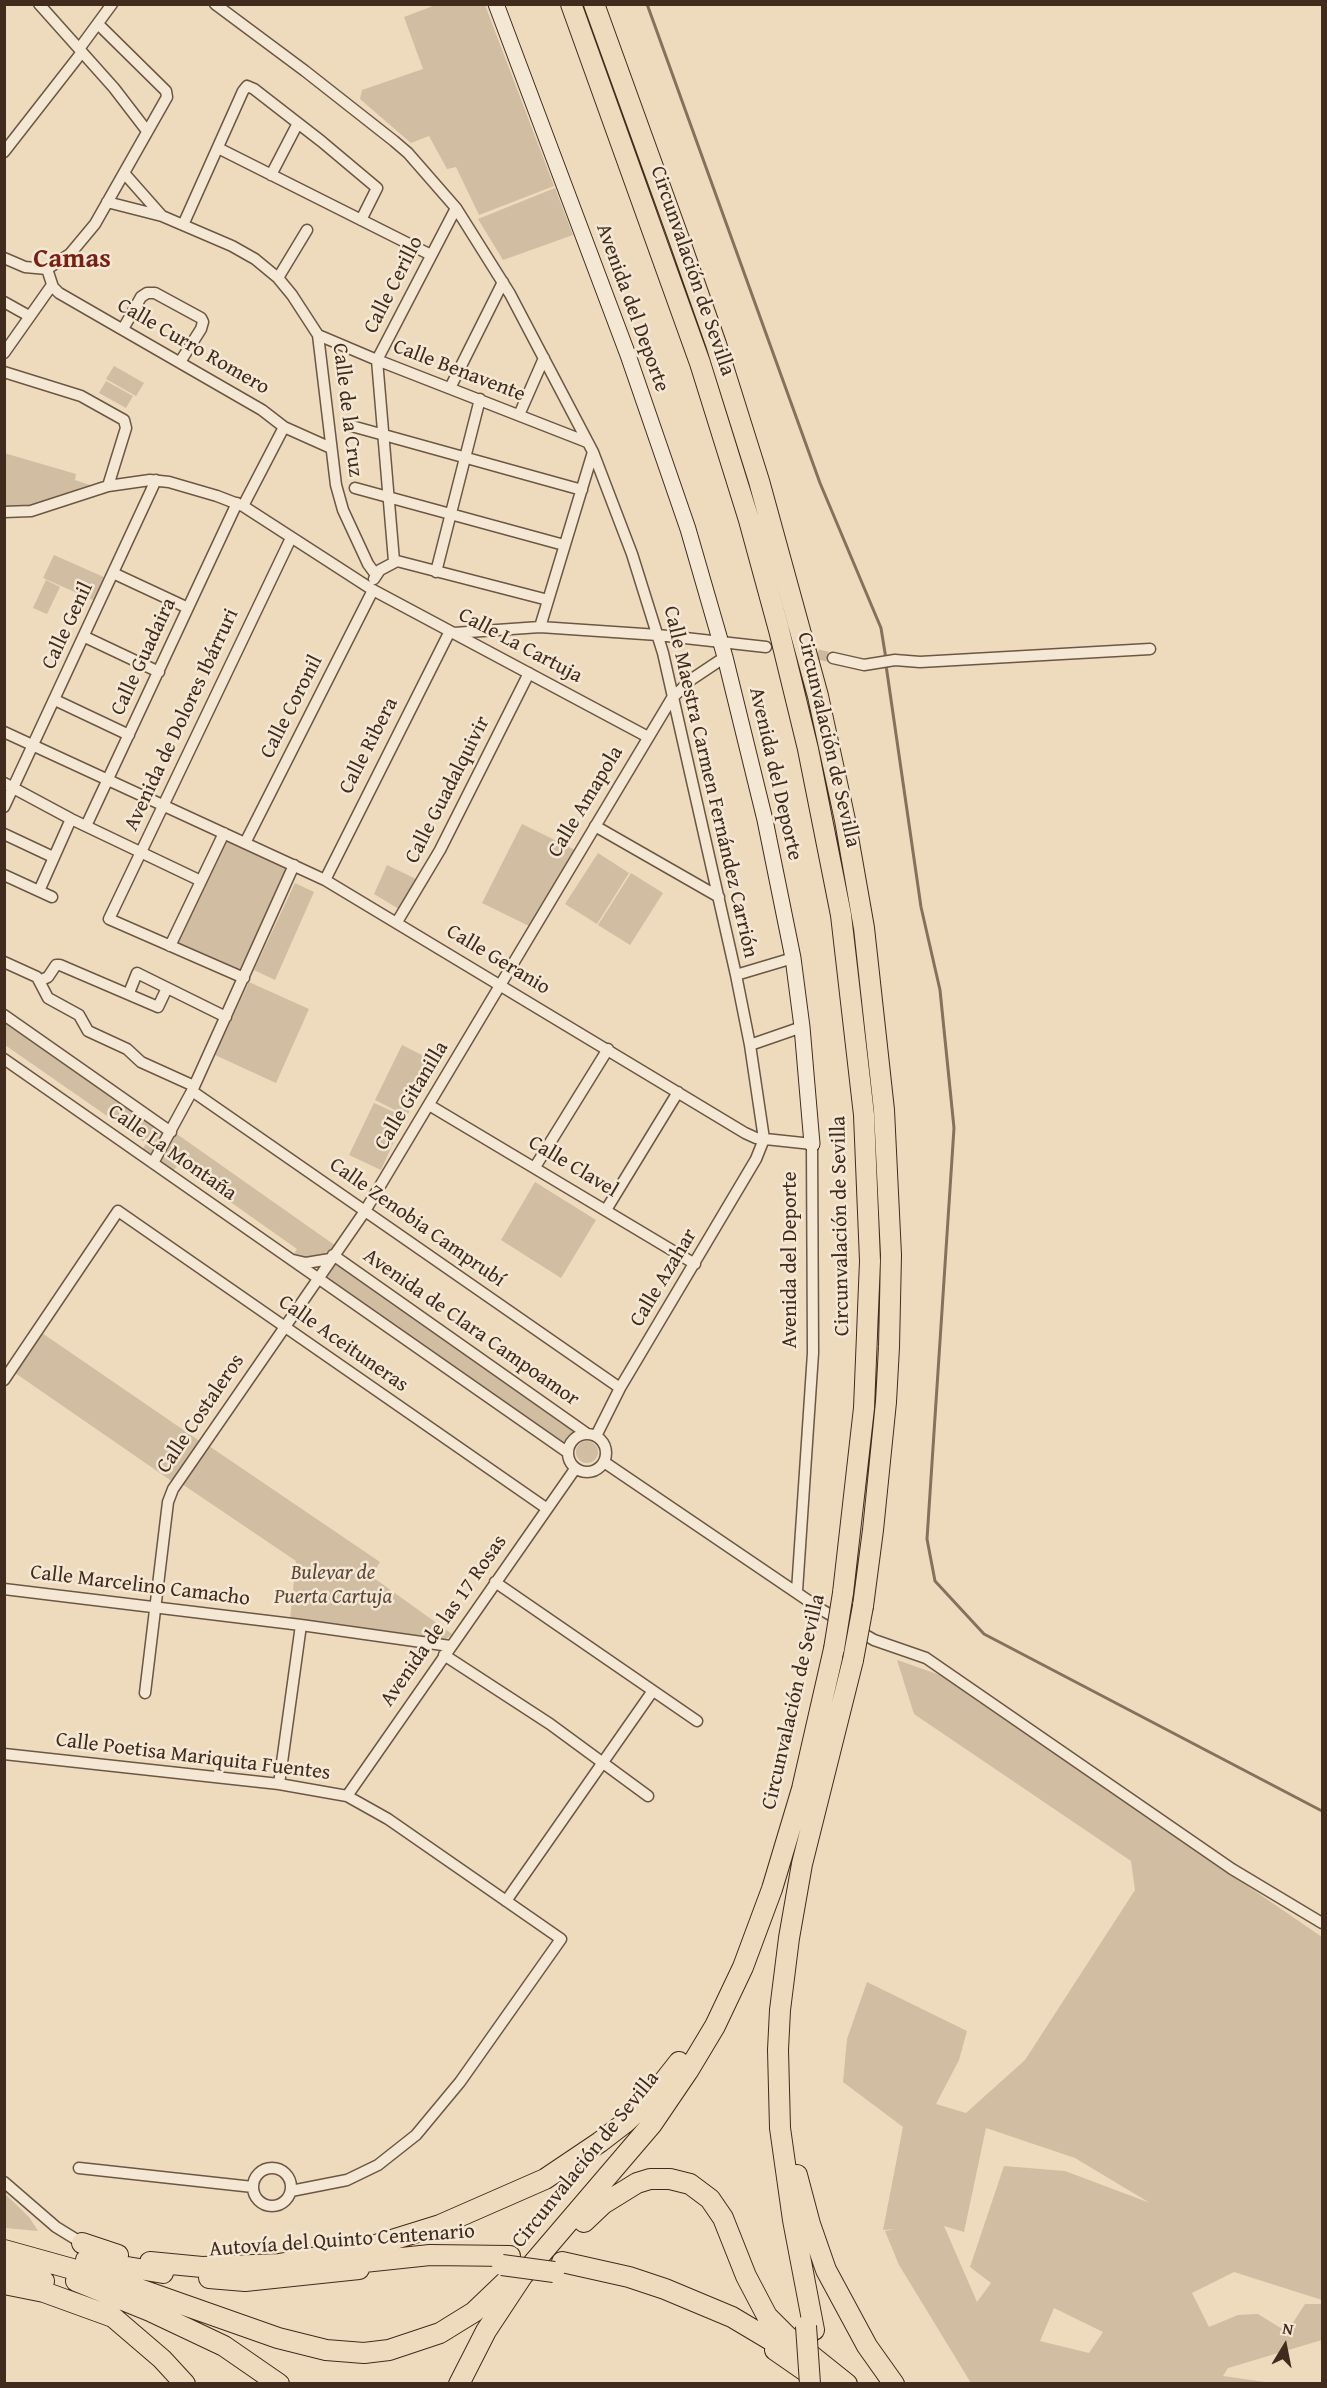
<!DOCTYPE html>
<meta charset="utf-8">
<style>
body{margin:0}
#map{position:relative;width:1327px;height:2388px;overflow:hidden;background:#eedbbe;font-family:"Gentium Book Plus",serif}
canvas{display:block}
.frame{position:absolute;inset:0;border:6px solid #402b1c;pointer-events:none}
.north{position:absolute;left:1255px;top:2316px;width:60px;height:60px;-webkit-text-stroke:4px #f4e8d5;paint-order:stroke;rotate:10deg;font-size:16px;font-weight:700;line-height:24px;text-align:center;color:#402b1c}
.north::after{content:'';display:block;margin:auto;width:21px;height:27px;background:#402b1c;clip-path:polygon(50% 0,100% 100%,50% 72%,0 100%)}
</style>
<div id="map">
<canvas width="1327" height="2388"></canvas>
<div class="frame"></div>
<div class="north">N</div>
</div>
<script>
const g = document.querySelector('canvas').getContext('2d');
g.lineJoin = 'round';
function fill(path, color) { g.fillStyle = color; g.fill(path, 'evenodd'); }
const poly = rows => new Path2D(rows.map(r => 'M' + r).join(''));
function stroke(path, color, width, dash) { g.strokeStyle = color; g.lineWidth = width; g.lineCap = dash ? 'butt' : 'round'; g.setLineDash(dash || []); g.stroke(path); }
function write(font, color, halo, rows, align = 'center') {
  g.font = font + ' "Gentium Book Plus",serif'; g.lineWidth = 5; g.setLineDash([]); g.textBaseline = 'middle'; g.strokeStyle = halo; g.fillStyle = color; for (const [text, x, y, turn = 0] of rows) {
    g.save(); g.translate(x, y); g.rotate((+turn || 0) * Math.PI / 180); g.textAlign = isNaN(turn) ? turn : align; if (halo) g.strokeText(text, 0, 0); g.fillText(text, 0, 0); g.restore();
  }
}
fill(poly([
 [438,4,485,5,554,186,479,215,456,167,447,169,429,136,411,143,360,99,362,90,423,69,404,17],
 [555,188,573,235,503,260,478,219],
 [114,366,144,383,136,396,106,379],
 [106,381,133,396,126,408,99,393],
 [4,453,76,474,75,480,90,485,41,505,5,508],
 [54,555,106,578,95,601,43,578],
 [46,580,60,587,47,614,33,608],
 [522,824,577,851,531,927,482,903],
 [226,840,287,868,239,971,178,943],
 [598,853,629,873,597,924,565,904],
 [387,865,416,879,399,909,374,894],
 [631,873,663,893,630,945,598,925],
 [295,883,314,892,275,980,254,970],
 [249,982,309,1009,276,1083,215,1055],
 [4,1019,169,1132,153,1156,142,1151,146,1143,5,1045],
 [402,1045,434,1061,407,1116,375,1100],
 [374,1103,405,1117,381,1170,349,1155],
 [174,1132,336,1246,331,1254,310,1259,293,1255,297,1249,178,1165,173,1171,158,1160],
 [535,1182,596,1220,561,1278,501,1240],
 [335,1260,579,1429,569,1435,563,1447,320,1279],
 [42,1333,201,1442,173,1482,15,1373],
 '576 1452a11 11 0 1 1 22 0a11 11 0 1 1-22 0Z',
 [209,1446,380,1562,371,1576,452,1634,446,1639,437,1639,290,1620,296,1561,182,1484],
 [897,1660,940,1675,1322,1937,1322,2300,1234,2272,1192,2293,1209,2327,1238,2315,1258,2314,1287,2332,1305,2304,1322,2304,1322,2340,1228,2368,1223,2376,1272,2383,971,2383,899,2265,885,2231,895,2229,883,2230,903,2127,843,2082,847,2039,867,1982,967,2031,959,2060,936,2104,966,2113,1025,2060,1135,1890,1131,1861,914,1714],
 [986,2128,1075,2158,1150,2203,1065,2171,1004,2166,970,2267,991,2283,977,2302,944,2226,964,2232],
 [1054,2308,1103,2332,1089,2353,1040,2341],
 [4,2193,29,2217,38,2231,5,2228]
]), '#d0bda2');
stroke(poly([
 [647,4,820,483,881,628,886,659],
 [886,665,921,907,940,990,954,1128,927,1539,935,1581,984,1634,1322,1811]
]), '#85715c', 3);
stroke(poly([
 [803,651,833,658]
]), '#cbb89e', 10, [10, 5]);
const street = poly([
 [39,4,114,88,147,131],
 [215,4,305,71,394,141,408,153,456,208,510,294,593,452,632,554,663,653,736,975,750,1045,764,1139,756,1159,620,1388,596,1436],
 [79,49,112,4],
 [218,148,431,255],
 [4,152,82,52],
 [124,173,162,216],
 [271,175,298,123],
 [107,202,162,216,232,246,255,259,278,278,292,295,318,335,336,485,343,510,368,564,376,575],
 [183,225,243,91,247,86,254,89,321,141,377,188,361,220],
 [4,258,25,267,47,269,70,254,95,224,167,97,166,91,98,24],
 [47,269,53,287,59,293,262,410,284,427,331,448],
 [278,278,307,230],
 [4,302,29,316],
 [123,329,141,297,147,293,155,293,201,318,203,322,201,329,180,362],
 [318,335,377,360,587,442],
 [4,353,52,285],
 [4,372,81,396,124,420,126,428,108,486],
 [450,388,503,282],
 [519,415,544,358],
 [348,425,582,490],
 [355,488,564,545],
 [243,506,284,427],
 [4,512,31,511,108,486,150,480,169,482,217,496,243,506,373,590,648,737],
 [394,561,377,360,456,208],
 [436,572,480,399],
 [113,573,188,608],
 [374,579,380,570,397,561,548,600],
 [540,627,593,452],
 [454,633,540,627,658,635,766,647],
 [85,637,159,672],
 [833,658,864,665,895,660,920,662,1150,649],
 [55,700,129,735],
 [4,732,325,880,745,1133,756,1138,812,1144,813,1353,797,1591],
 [4,783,71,819,201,881],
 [4,807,156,480],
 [86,826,237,503],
 [595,826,719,897],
 [4,834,53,857],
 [245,843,373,590],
 [4,875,52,897],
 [325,880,450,631],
 [39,891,71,819],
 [397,922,440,850,529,673],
 [170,946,224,833],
 [4,962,37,977,48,998,79,1015,88,1031,127,1049,141,1062,194,1086],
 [736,975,793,958],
 [244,978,109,919,291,538],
 [39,981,48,977,56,965,60,965,158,1007,167,988],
 [129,993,137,973,226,1017],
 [4,1015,171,1132],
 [750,1045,802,1027],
 [4,1059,567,1452],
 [192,1091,620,1388],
 [429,1105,695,1264],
 [153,1163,192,1091,294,865],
 [535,1167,608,1049],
 [606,1210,678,1092],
 [333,1255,586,1433],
 [293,1260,306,1263,330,1259],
 [4,1380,118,1211,546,1508],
 '568 1453a19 19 0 1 1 38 0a19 19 0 1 1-38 0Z',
 [604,1462,822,1610,874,1640,926,1658,1232,1869,1322,1923],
 [495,1582,697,1721],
 [4,1589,301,1625,450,1646],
 [444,1655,550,1724,648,1796],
 [145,1693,168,1502,173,1489,365,1211,672,698,692,679,725,657],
 [4,1754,279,1784,347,1796,388,1819,561,1939,460,2082,416,2135,378,2165,347,2180,291,2191],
 [279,1784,301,1625],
 [347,1796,575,1469],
 [506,1901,652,1692],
 [79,2168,253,2187],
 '253 2187a19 19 0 1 1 38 0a19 19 0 1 1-38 0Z',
 [4,2182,56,2227,82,2243]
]);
const secondary = poly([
 [496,4,628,355,688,529,725,657,765,820,793,958,802,1027,812,1144]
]);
const highway = poly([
 [571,4,700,363,749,520,779,630,808,749,841,915,864,1115,870,1261,864,1408,843,1593],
 [594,4,679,239,716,344,759,481,818,696,845,820,864,928,884,1110,891,1255,889,1347,886,1402,873,1530,863,1606],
 [797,2175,810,2224,826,2270,867,2346,894,2384],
 [584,2222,603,2204,637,2183,650,2179,670,2179,690,2184,710,2199,723,2218,746,2276,767,2316,787,2336,847,2384],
 [82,2243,118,2255],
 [4,2250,119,2282,278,2338,326,2350,364,2353,389,2350,440,2333,474,2312,518,2270],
 [86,2260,163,2273],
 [150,2262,202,2267,279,2264,366,2248,440,2225,545,2179,600,2142,626,2122,649,2100,679,2062],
 [562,2262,629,2277,665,2289,732,2317,789,2351],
 [345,2264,430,2255,510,2256],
 [4,2268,44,2281],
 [209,2278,245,2281,359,2269],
 [76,2281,150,2311,224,2346,279,2384],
 [4,2284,44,2292,113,2317,162,2359,185,2384],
 [814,2330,793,2220,780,2128,778,2050,780,2010,789,1938,802,1864,853,1660],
 [775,2350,824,2384],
 [459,2384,486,2331,523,2275,652,2124,688,2071,715,2026,743,1967,772,1889,802,1789,834,1649]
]);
stroke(street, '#6c5744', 13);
stroke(secondary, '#402b1c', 17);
stroke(highway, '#402b1c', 22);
stroke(street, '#f4e8d5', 10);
stroke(secondary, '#f4e8d5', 15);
stroke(highway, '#eedbbe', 20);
const highwayBridge = poly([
 [834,1649,843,1593],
 [853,1660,863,1606],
 [502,2265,554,2272],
 [806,2326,810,2384]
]);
stroke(highwayBridge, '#402b1c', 22, []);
stroke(highwayBridge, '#eedbbe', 20);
write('21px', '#402b1c', '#f4e8d5', [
 ["Circunvalación de Sevilla",692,271,71],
 ["Calle Cerillo",394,285,-63],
 ["Avenida del Deporte",632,308,70],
 ["Calle Curro Romero",193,347,30],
 ["Calle Benavente",459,371,21],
 ["Calle de la Cruz",347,410,83],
 ["Calle Genil",68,626,-65],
 ["Calle La Cartuja",520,646,28],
 ["Calle Guadaira",144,657,-65],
 ["Calle Coronil",292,707,-63],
 ["Avenida de Dolores Ibárruri",182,720,-65],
 ["Circunvalación de Sevilla",828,740,77],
 ["Calle Ribera",369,746,-63],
 ["Avenida del Deporte",775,774,77],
 ["Calle Maestra Carmen Fernández Carrión",710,782,77],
 ["Calle Guadalquivir",448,790,-63],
 ["Calle Amapola",586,802,-59],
 ["Calle Geranio",498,960,31],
 ["Calle Gitanilla",412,1096,-59],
 ["Calle La Montaña",172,1153,35],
 ["Calle Clavel",573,1167,31],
 ["Calle Zenobia Camprubí",417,1223,35],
 ["Circunvalación de Sevilla",841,1226,-91],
 ["Avenida del Deporte",791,1260,-90],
 ["Calle Azahar",664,1278,-59],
 ["Avenida de Clara Campoamor",471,1328,35],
 ["Calle Aceituneras",343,1344,35],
 ["Calle Costaleros",201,1414,-56],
 ["Calle Marcelino Camacho",140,1586,7],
 ["Avenida de las 17 Rosas",444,1621,-55],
 ["Circunvalación de Sevilla",794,1702,-77],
 ["Calle Poetisa Mariquita Fuentes",193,1757,7],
 ["Circunvalación de Sevilla",586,2160,-51],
 ["Autovía del Quinto Centenario",342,2241,-4]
]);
write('italic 21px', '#5d4837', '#f4e8d5', [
 ["Bulevar de",333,1574],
 ["Puerta Cartuja",333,1598]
]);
write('bold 27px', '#7a1f14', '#f4e8d5', [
 ["Camas",72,260]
]);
</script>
